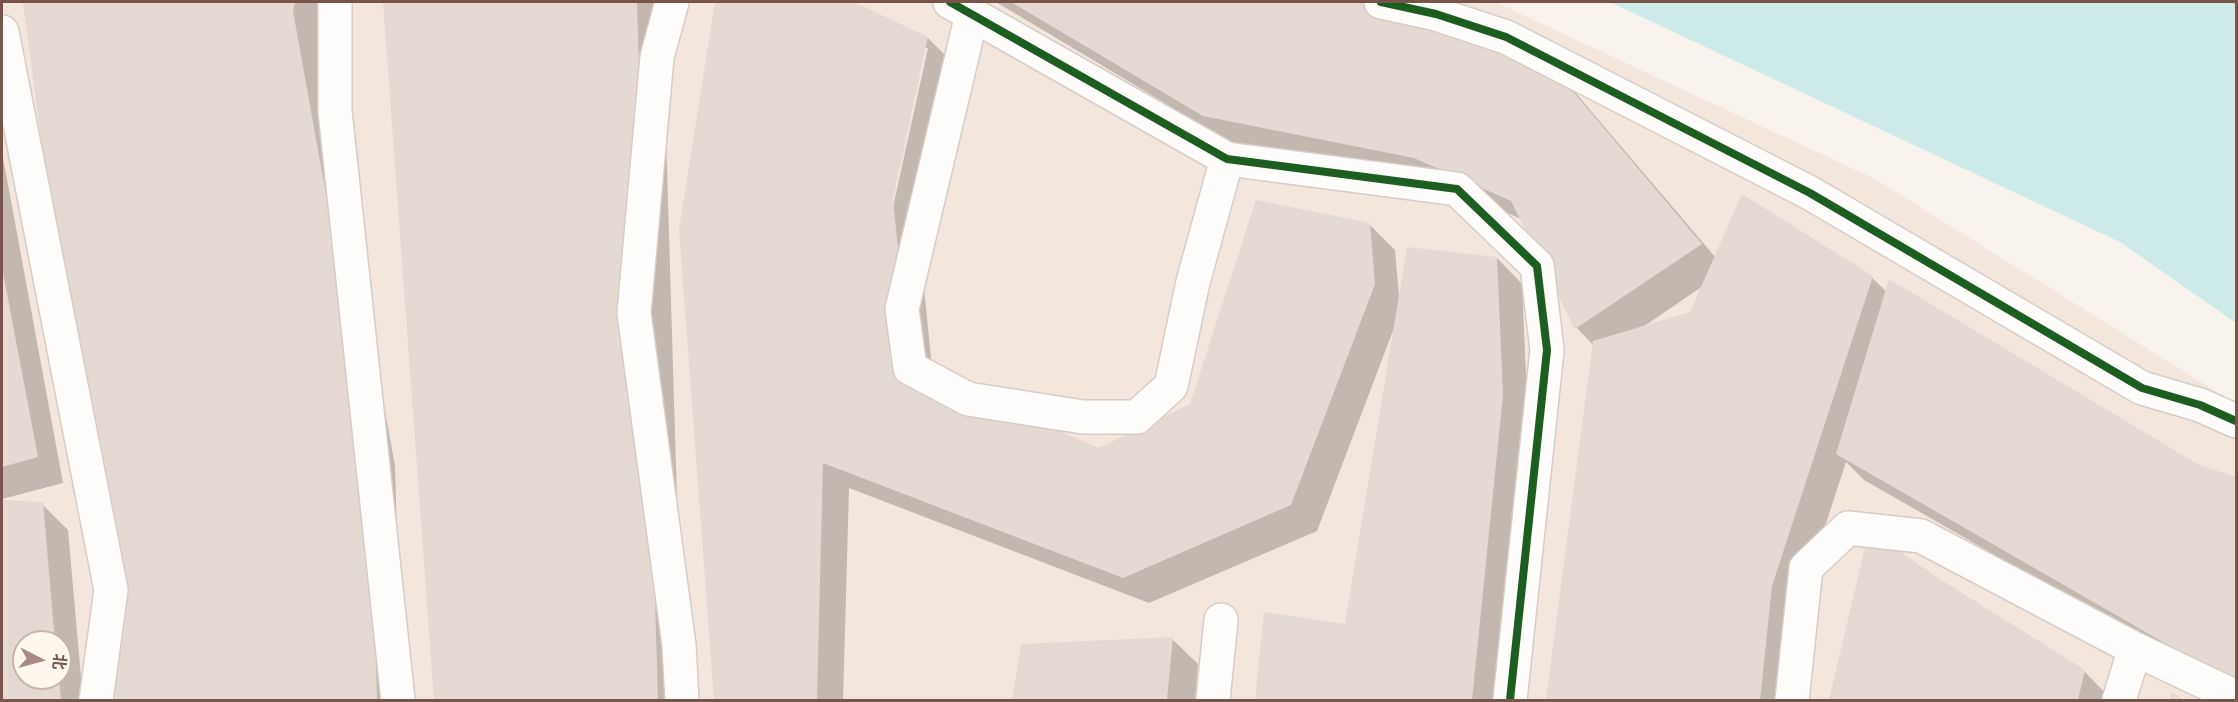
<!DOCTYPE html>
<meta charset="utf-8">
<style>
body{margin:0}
#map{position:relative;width:2238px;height:702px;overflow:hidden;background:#f8f2ec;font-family:"Sofia Sans Condensed","Noto Sans SC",sans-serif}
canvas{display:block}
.frame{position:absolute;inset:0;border:3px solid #78544a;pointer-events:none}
.north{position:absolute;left:12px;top:630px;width:60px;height:60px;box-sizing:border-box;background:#fff6ee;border:2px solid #c9b5ac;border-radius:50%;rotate:96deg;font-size:16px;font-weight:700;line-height:24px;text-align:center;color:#78544a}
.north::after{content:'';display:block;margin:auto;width:21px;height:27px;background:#a58b83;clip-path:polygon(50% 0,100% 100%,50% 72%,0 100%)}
</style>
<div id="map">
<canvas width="2238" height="702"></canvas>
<div class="frame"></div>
<div class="north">北</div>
</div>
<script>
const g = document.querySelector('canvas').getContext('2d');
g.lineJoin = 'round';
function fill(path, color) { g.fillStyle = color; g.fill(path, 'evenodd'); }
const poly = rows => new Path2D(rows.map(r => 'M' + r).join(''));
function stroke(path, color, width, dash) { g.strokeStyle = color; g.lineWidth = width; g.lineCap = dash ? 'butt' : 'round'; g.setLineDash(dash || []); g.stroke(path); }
fill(poly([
 [2,2,1495,2,1875,179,2236,404,2236,700,2,700],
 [24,642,60,642,60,678,24,678]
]), '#f3e6dc');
fill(poly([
 [1610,2,2236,2,2236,323,2120,242]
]), '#cdeae9');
fill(poly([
 [25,2,327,2,318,38,395,466,402,700,116,700],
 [384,2,662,2,683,700,435,700],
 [717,2,850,2,928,38,954,64,918,226,933,379,1099,449,1191,405,1369,224,1395,250,1399,297,1497,258,1522,284,1528,421,1500,700,1256,700,1265,614,1346,625,1394,328,1317,531,1149,603,849,488,843,700,716,700,681,230],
 [924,48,928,48,893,207,890,206],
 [996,2,1368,2,1568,84,1716,258,1872,278,1887,292,2198,466,2236,479,2236,693,1864,480,1846,462,1797,612,1788,700,1548,700,1594,346,1577,328,1521,219,1441,183,1230,142],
 [1703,286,1691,313,1643,327],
 [2,152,63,483,2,499],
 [2,501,42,504,68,530,83,700,2,700],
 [24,642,60,642,60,678,24,678],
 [1870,533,1937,579,2084,671,2110,698,2109,700,1830,700],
 [1172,639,1198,664,1195,700,1014,700,1023,646]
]), '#0003');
fill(poly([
 [23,2,295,2,293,11,370,439,377,700,115,700],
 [383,2,637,2,658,700,434,700],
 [715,2,854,2,928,37,893,199,910,368,1099,448,1190,404,1256,200,1370,223,1375,284,1291,505,1123,578,823,463,817,700,714,700,679,230],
 [1011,2,1373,2,1543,56,1702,244,1575,329,1511,201,1414,158,1203,116],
 [1742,194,1873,276,1772,586,1760,700,1546,700,1593,341,1690,312],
 [1407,247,1497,257,1503,395,1472,700,1255,700,1264,612,1345,624],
 [2,267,38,457,2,467],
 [1889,279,2199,465,2236,477,2236,684,1836,454],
 [2,500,43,502,55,642,24,642,24,678,59,678,61,700,2,700],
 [1869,530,1938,578,2085,670,2078,700,1829,700],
 [1173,637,1167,700,1012,700,1021,644],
 [2172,692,2184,700,2169,700]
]), '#e5d9d3');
const minor = poly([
 [335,2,335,111,398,700],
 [672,2,657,57,634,313,679,645,682,700],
 [950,2,1227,159,1457,189,1537,266,1547,350,1510,700],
 [1381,2,1436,14,1506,37,1810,193,2142,388,2200,405,2236,421],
 [972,14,902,309,910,368,968,399,1083,417,1137,417,1171,386,1193,282,1227,159],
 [2,32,111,590,96,700],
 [1213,700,1221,620],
 [1792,700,1806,568,1848,528,1921,536,2135,649,2236,697],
 [2119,700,2135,649]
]);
stroke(minor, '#d6cdc8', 36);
stroke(minor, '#fefdfc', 33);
stroke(poly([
 [950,2,1227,159,1457,189,1537,266,1547,350,1510,700],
 [1381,2,1436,14,1506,37,1810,193,2142,388,2200,405,2236,421]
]), '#1b5e20', 8);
</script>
